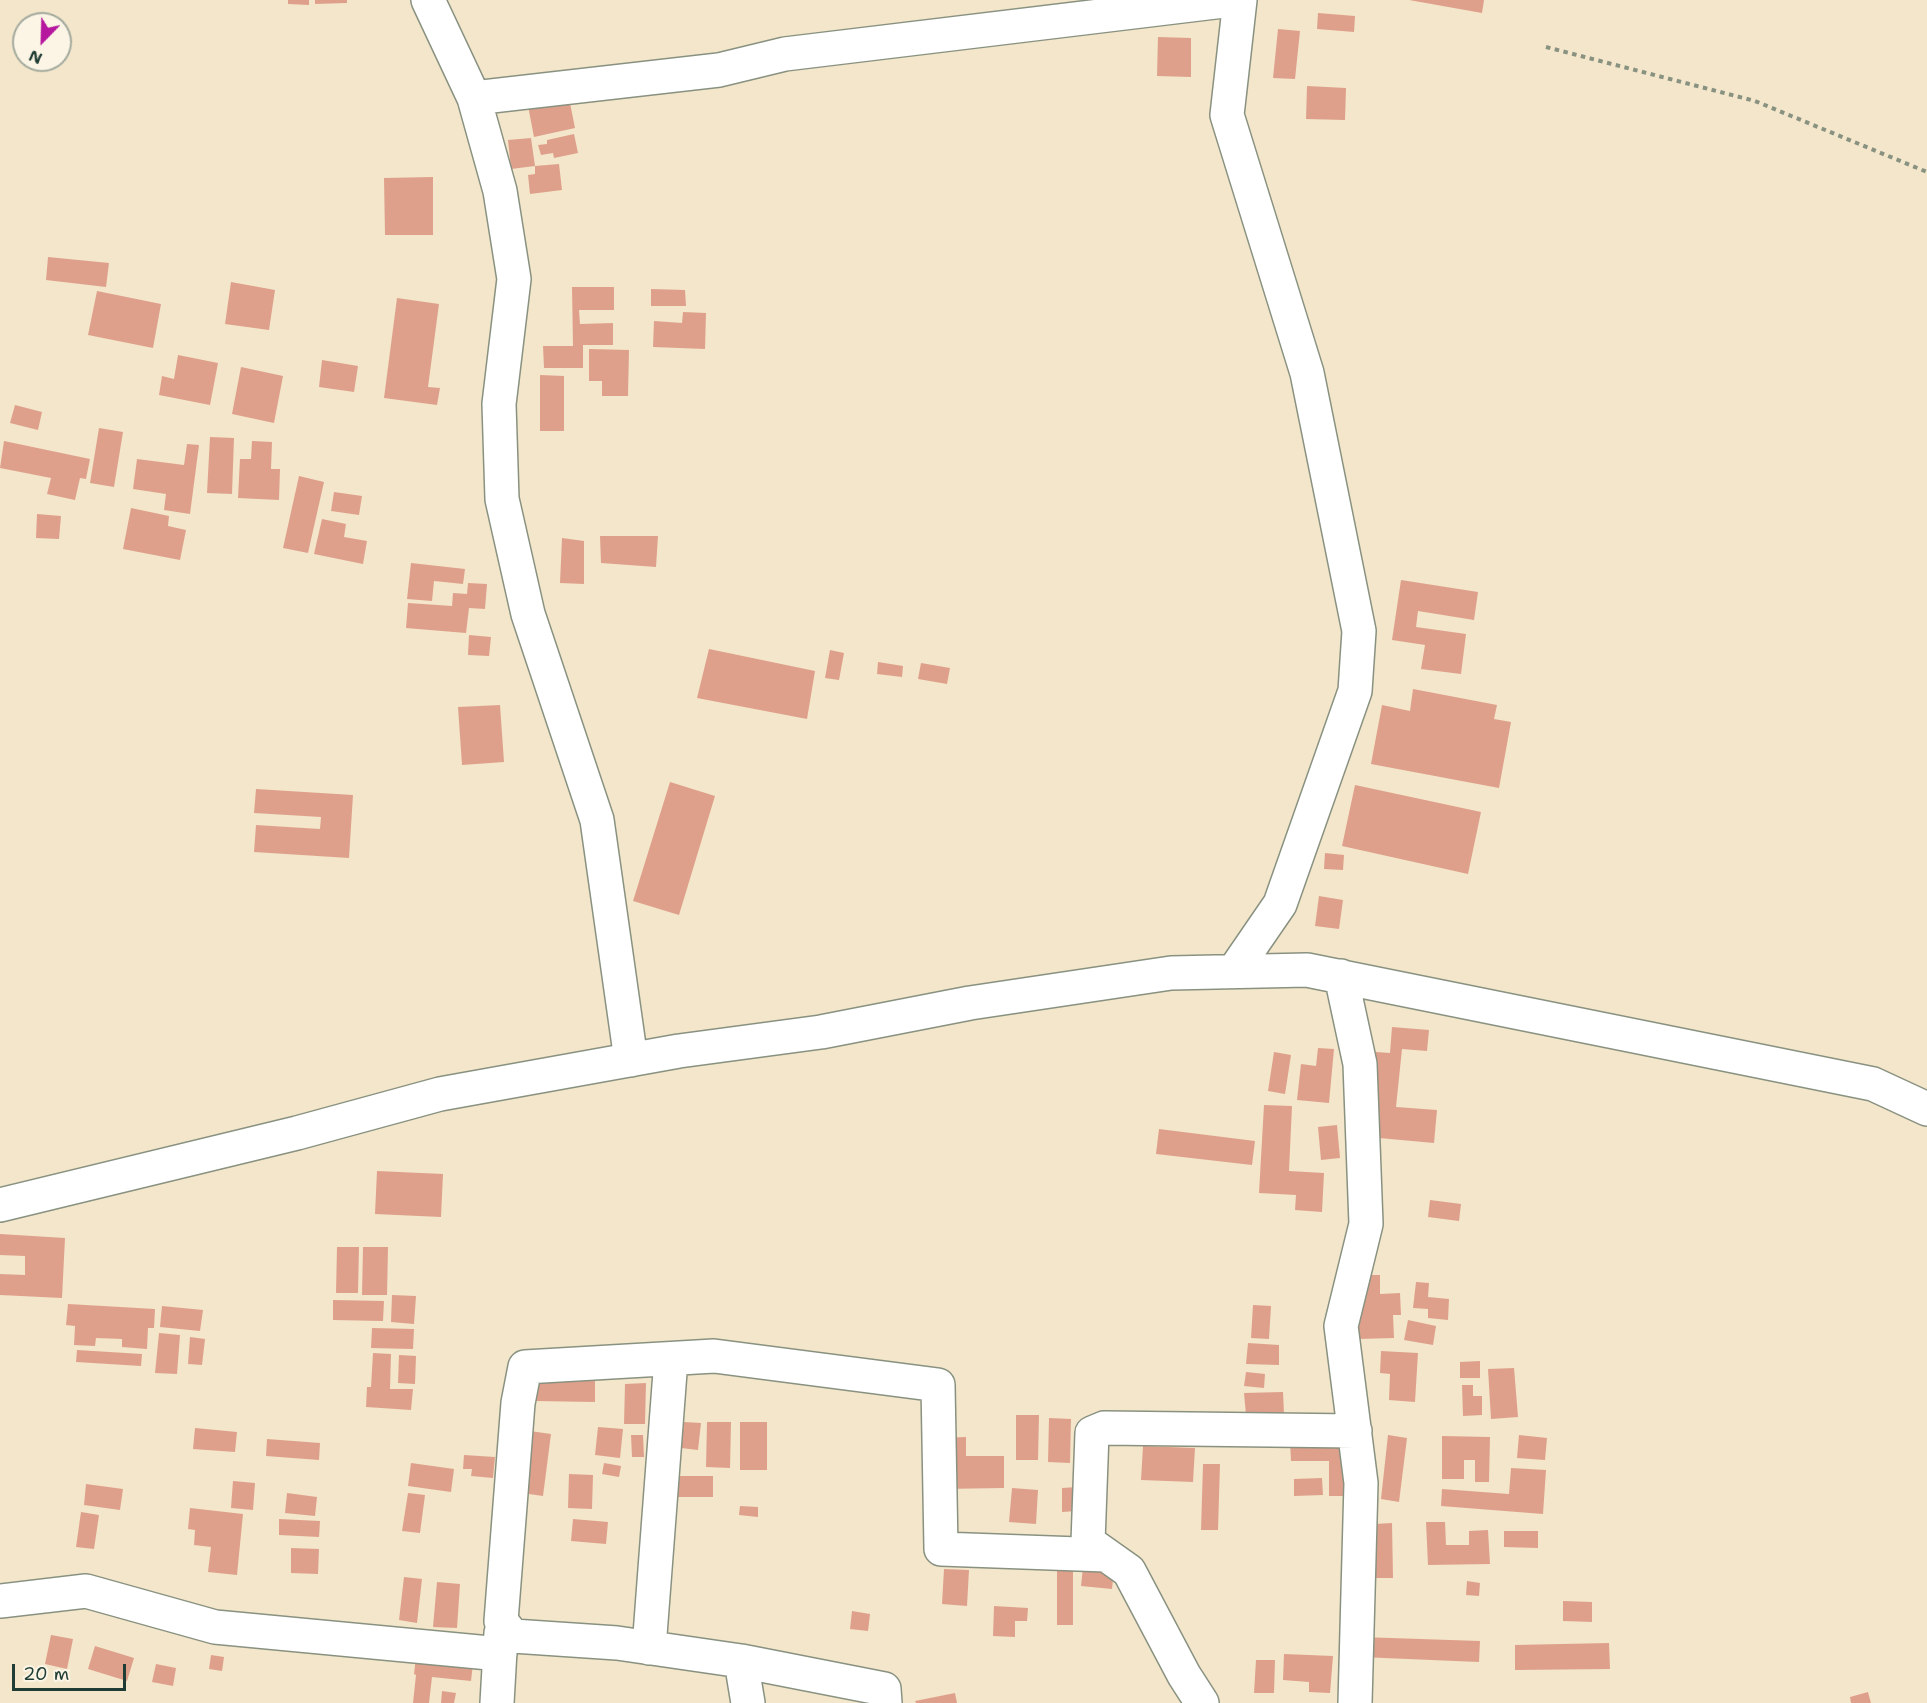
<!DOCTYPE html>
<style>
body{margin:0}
#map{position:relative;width:1927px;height:1703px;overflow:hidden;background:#f3e6cb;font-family:"Shantell Sans",sans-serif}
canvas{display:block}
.north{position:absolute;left:12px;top:12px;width:60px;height:60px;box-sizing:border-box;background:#fcf5e5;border:2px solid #a4ab9e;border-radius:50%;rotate:203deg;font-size:16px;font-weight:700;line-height:24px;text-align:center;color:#1f3d34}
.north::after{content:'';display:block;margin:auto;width:21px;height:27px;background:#b5179e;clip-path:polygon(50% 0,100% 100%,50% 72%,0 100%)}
.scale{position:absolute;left:12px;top:1664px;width:114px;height:27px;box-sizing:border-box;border:3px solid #1f3d34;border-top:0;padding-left:8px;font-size:18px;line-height:21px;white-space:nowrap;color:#1f3d34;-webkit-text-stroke:4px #fcf5e5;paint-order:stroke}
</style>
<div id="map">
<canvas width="1927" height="1703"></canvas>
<div class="north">N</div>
<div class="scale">20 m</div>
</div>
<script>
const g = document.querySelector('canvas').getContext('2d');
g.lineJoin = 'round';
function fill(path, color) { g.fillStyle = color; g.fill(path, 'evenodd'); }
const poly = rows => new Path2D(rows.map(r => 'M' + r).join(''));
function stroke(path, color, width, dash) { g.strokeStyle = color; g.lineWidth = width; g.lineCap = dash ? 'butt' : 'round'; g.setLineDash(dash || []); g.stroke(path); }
fill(poly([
 [288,0,309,0,309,5,288,4],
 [315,0,347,0,347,3,315,4],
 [1409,0,1484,0,1482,13],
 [1318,13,1355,16,1354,32,1317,29],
 [1278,29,1300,31,1295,79,1273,78],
 [1158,37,1191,38,1191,77,1157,76],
 [1307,86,1346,88,1345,120,1306,119],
 [568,93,575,128,534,137,528,106],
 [574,134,578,153,554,158,553,153,541,155,538,145,547,144,547,140],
 [531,138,535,166,511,169,508,140],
 [559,164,562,190,530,194,528,175,535,174,535,166],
 [433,177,433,235,385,235,384,178],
 [48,257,109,263,106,287,46,280],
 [231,282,275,290,269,330,225,324],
 [572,287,614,287,614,310,579,310,580,324,613,323,613,345,583,345,583,368,544,368,543,346,573,346],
 [651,289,685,290,686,306,651,306],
 [97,291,161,304,153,348,88,335],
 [397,298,439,304,428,387,440,388,437,405,384,398],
 [683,312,706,313,705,349,653,347,654,321,682,323],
 [589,349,629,350,628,396,602,396,602,381,589,381],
 [178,355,218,363,210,405,159,395,162,376,174,379],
 [322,360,358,366,354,392,319,387],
 [241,367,283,376,274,423,232,414],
 [540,375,564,376,564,431,540,431],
 [15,405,42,412,38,430,10,423],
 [99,428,123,432,114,487,90,483],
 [210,437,234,438,232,494,207,493],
 [4,441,90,459,86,479,80,478,75,500,47,494,51,478,0,468],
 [252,441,272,442,271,469,280,469,279,500,238,498,240,459,251,459],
 [187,444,199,445,190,514,164,510,166,494,133,489,137,459,184,465],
 [299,476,324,482,308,553,283,548],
 [334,492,362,496,359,515,331,511],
 [131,508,169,516,168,526,186,530,180,560,123,549],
 [37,514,61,516,59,539,36,538],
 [322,519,346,524,344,537,367,541,363,564,314,554],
 [600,536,658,536,656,567,601,563],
 [562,538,584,541,584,584,560,583],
 [411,563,465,569,463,584,434,581,432,601,407,599],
 [1401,580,1478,592,1474,620,1418,611,1416,627,1466,634,1461,674,1421,669,1425,645,1392,640],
 [468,583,487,584,485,609,469,608,466,633,406,628,408,603,452,606,453,593,467,594],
 [469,635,491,637,489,656,468,655],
 [709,649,815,671,807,719,697,698],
 [830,650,844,653,839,680,825,678],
 [878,662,903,666,902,677,877,674],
 [921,663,950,668,947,684,918,679],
 [1413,689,1497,705,1494,719,1511,722,1499,788,1371,764,1382,705,1410,711],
 [500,705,504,762,462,765,458,707],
 [670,782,715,796,679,915,633,901],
 [1355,785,1481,812,1468,874,1342,846],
 [256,789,353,795,349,858,254,852,256,825,320,829,321,817,254,813],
 [1325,853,1344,855,1343,870,1324,869],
 [1319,896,1343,900,1339,929,1315,926],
 [1392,1027,1429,1030,1427,1051,1402,1049,1396,1107,1437,1110,1434,1143,1368,1137,1376,1052,1390,1053],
 [1318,1048,1334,1049,1329,1103,1297,1100,1301,1064,1316,1066],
 [1274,1052,1291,1055,1285,1094,1268,1091],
 [1264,1105,1292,1106,1289,1171,1324,1173,1322,1212,1295,1210,1296,1195,1259,1193],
 [1337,1125,1340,1158,1321,1160,1318,1127],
 [1159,1129,1255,1141,1252,1165,1156,1154],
 [377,1171,443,1174,441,1217,375,1214],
 [1430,1200,1461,1204,1459,1221,1428,1217],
 [0,1234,65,1238,62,1298,0,1295,0,1274,25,1275,25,1256,0,1255],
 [337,1247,359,1247,358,1293,336,1293],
 [363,1247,388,1247,387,1295,362,1295],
 [1357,1275,1380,1275,1380,1294,1400,1293,1401,1315,1393,1315,1394,1338,1359,1339],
 [1416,1282,1429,1283,1428,1297,1449,1299,1448,1320,1428,1318,1428,1309,1413,1308],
 [392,1295,416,1296,414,1324,391,1322],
 [333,1300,384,1301,383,1321,333,1320],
 [68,1304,155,1309,154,1328,148,1328,147,1349,122,1347,122,1339,96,1338,95,1346,74,1345,75,1326,66,1325],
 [1253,1305,1271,1306,1269,1339,1251,1338],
 [162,1306,203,1310,200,1331,160,1327],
 [1408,1320,1436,1326,1433,1345,1404,1340],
 [372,1328,414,1329,413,1349,371,1348],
 [159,1333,180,1335,177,1374,155,1373],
 [190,1337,205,1339,202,1365,188,1364],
 [1248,1343,1279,1345,1279,1365,1246,1364],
 [77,1350,142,1354,141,1366,76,1362],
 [1381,1351,1418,1353,1415,1402,1389,1400,1390,1374,1380,1373],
 [373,1353,391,1354,390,1389,413,1389,411,1410,366,1407,367,1387,371,1387],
 [399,1355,416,1356,415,1384,398,1383],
 [1480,1361,1480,1378,1460,1378,1460,1362],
 [1514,1368,1518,1417,1491,1419,1488,1369],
 [1246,1372,1265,1374,1264,1388,1244,1386],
 [535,1379,595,1380,595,1402,535,1401],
 [646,1383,645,1424,624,1424,625,1384],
 [1462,1385,1473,1385,1473,1396,1482,1396,1482,1415,1463,1416],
 [1283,1392,1284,1414,1246,1415,1244,1393],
 [1016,1415,1039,1415,1038,1460,1016,1460],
 [1049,1418,1071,1419,1070,1463,1048,1462],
 [684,1422,701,1423,698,1450,681,1448],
 [707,1422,731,1422,730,1468,706,1467],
 [740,1422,767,1422,767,1470,740,1470],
 [598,1427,623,1429,620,1458,595,1455],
 [195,1428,237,1432,235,1452,193,1449],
 [530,1431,551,1434,543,1496,522,1493],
 [631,1435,643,1435,644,1457,632,1457],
 [1388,1435,1407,1438,1399,1502,1381,1499],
 [1519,1435,1547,1438,1545,1460,1517,1458],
 [1442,1436,1490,1437,1489,1482,1475,1482,1475,1460,1464,1460,1464,1479,1442,1479],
 [966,1437,966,1456,1004,1456,1004,1488,942,1489,941,1438],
 [267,1439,320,1443,319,1460,266,1456],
 [1290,1441,1353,1441,1353,1496,1329,1496,1329,1461,1291,1461],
 [1143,1446,1195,1448,1193,1482,1141,1480],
 [464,1455,495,1457,493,1478,471,1476,472,1469,463,1469],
 [411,1463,454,1469,451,1492,408,1486],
 [604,1463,621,1466,619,1477,602,1474],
 [1203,1464,1220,1464,1218,1530,1201,1530],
 [1511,1468,1546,1470,1543,1514,1441,1506,1442,1489,1509,1494],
 [569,1474,593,1475,592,1509,568,1508],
 [678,1476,713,1476,713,1497,678,1497],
 [1322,1478,1323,1495,1294,1496,1294,1479],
 [233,1481,255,1483,253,1510,231,1508],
 [86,1484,123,1489,120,1510,84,1505],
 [1077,1487,1077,1511,1062,1512,1062,1488],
 [1012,1488,1038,1490,1036,1524,1009,1522],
 [287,1493,317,1497,315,1516,285,1513],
 [408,1493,425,1495,420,1533,402,1531],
 [740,1506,758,1507,758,1517,739,1515],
 [190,1508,243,1514,237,1575,208,1572,211,1547,194,1545,195,1530,188,1529],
 [81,1512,99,1515,94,1549,76,1547],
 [279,1519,320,1521,319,1537,279,1535],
 [573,1519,608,1522,606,1544,571,1541],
 [1426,1522,1445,1522,1446,1545,1469,1545,1469,1531,1488,1530,1490,1564,1428,1565],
 [1392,1523,1393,1578,1376,1578,1375,1524],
 [1504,1531,1538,1531,1538,1548,1504,1547],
 [291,1548,319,1549,318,1574,291,1573],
 [1057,1560,1073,1560,1073,1625,1057,1625],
 [1083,1567,1114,1570,1112,1589,1081,1586],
 [944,1569,969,1570,967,1606,942,1604],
 [404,1577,422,1579,417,1623,399,1620],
 [1467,1581,1480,1583,1479,1596,1466,1595],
 [437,1582,460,1584,457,1628,433,1627],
 [1563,1601,1592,1602,1592,1622,1563,1621],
 [994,1606,1028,1608,1027,1621,1015,1621,1015,1637,993,1636],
 [852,1611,870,1614,868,1631,850,1629],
 [51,1635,73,1639,67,1669,45,1664],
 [1361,1637,1480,1641,1479,1662,1360,1657],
 [1609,1643,1610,1669,1515,1670,1515,1645],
 [95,1646,134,1658,127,1681,88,1669],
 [1284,1654,1333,1656,1330,1693,1309,1692,1309,1682,1283,1680],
 [211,1655,224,1657,222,1671,209,1669],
 [416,1657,473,1664,471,1681,432,1677,429,1703,413,1703,416,1675,414,1674],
 [1256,1660,1275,1660,1274,1693,1254,1693],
 [156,1664,176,1668,173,1686,152,1682],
 [442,1691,456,1693,454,1703,441,1703],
 [1868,1692,1871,1703,1851,1703,1850,1697],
 [955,1693,957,1703,916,1703,915,1701]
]), '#dfa08b');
const minor = poly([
 [428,0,474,98,500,191,514,279,499,404,502,499,528,614,597,820,631,1060],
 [474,98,719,70,785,54,1232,0],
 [1234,971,1280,904,1355,691,1359,631,1307,373,1227,115,1240,0],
 [1341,976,1360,1064,1366,1224,1341,1326,1361,1483,1355,1703],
 [0,1205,297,1133,440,1094,679,1051,821,1032,970,1003,1171,973,1307,970,1873,1084,1927,1109],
 [0,1601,86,1591,215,1627,500,1654],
 [649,1648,671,1359],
 [741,1661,748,1703],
 [497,1703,501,1633],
 [885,1703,884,1689,741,1661,617,1643,513,1636,501,1621,518,1403,525,1367,714,1356,938,1385,941,1549,1106,1555],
 [1202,1703,1184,1675,1129,1571,1088,1542,1092,1433,1104,1428,1355,1431]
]);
stroke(minor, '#899280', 36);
stroke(poly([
 [1546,47,1755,101,1927,172]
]), '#899280', 4, [4.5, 4.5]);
stroke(minor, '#fff', 33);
</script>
